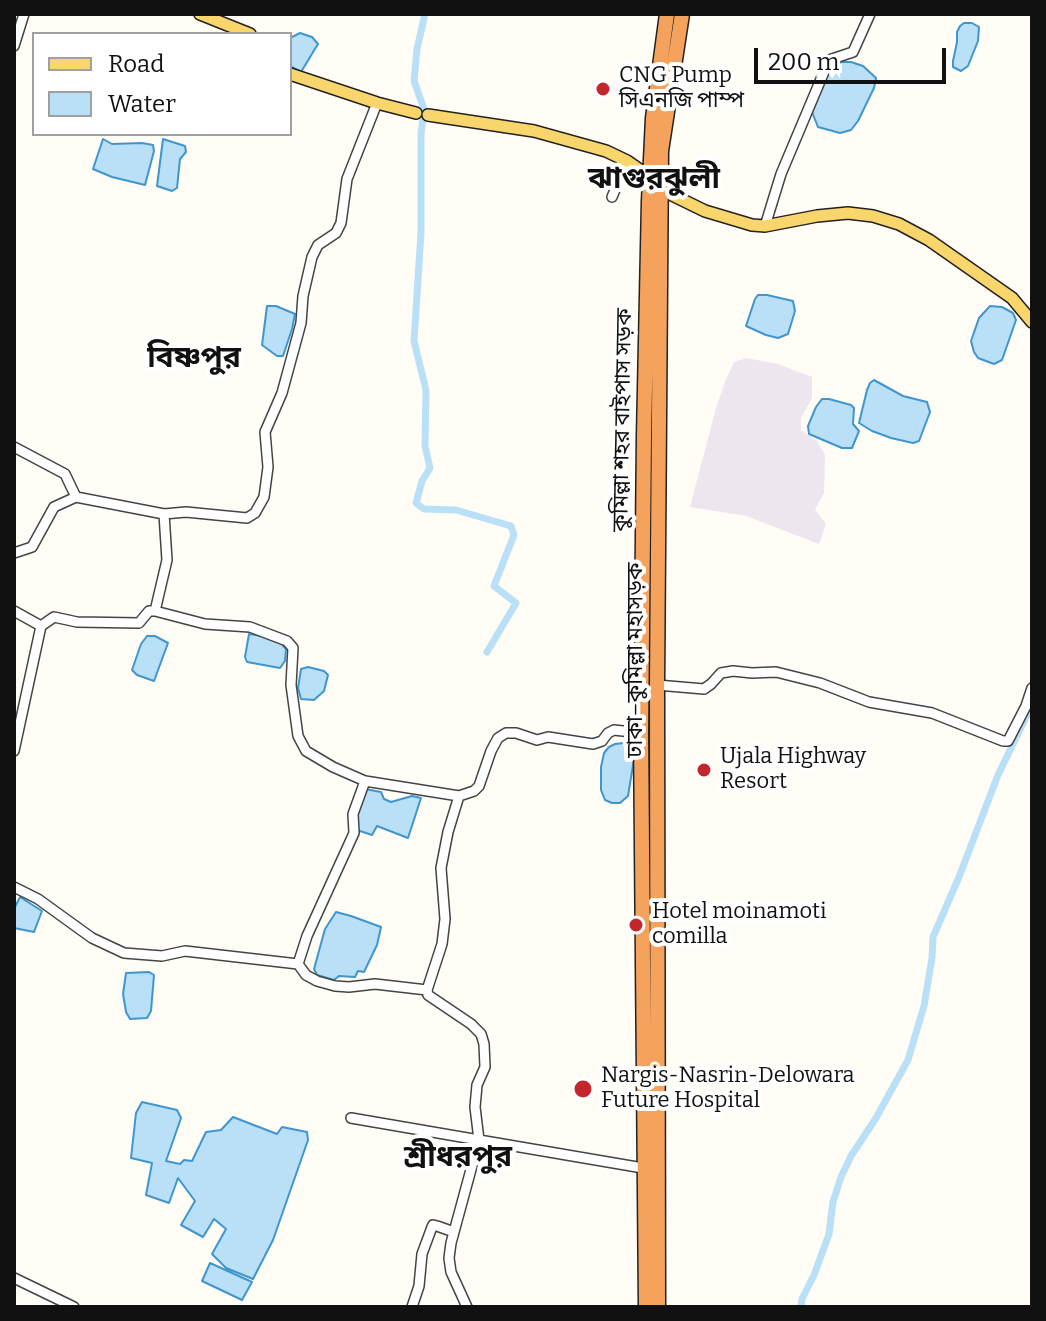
<!DOCTYPE html>
<meta charset="utf-8">
<style>
body{margin:0}
#map{position:relative;width:1046px;height:1321px;overflow:hidden;background:#fffdf5;font-family:Bitter,serif}
canvas{display:block}
.frame{position:absolute;inset:0;border:16px solid #111;pointer-events:none}
.legend{position:absolute;left:32px;top:32px;width:260px;height:104px;box-sizing:border-box;background:#fff;border:2px solid #a0a0a0;margin:0;padding:10px 14px;list-style:none;font-size:24px;color:#111}
.legend li{display:flex;align-items:center;gap:16px;height:40px}
.legend b{width:40px;border:2px solid #a0a0a0}
.scale{position:absolute;left:754px;top:48px;width:192px;height:36px;box-sizing:border-box;border:4px solid #111;border-top:0;padding-left:10px;font-size:24px;line-height:28px;white-space:nowrap;color:#111;-webkit-text-stroke:6px #fff;paint-order:stroke}
</style>
<div id="map">
<canvas width="1046" height="1321"></canvas>
<div class="frame"></div>
<ul class="legend">
<li><b style="height:10px;background:#f9d66b"></b>Road</li>
<li><b style="height:22px;background:#b9e0f7"></b>Water</li>
</ul>
<div class="scale">200 m</div>
</div>
<script>
const g = document.querySelector('canvas').getContext('2d');
g.lineJoin = 'round';
function fill(path, color) { g.fillStyle = color; g.fill(path, 'evenodd'); }
const poly = rows => new Path2D(rows.map(r => 'M' + r).join(''));
function stroke(path, color, width, dash) { g.strokeStyle = color; g.lineWidth = width; g.lineCap = dash ? 'butt' : 'round'; g.setLineDash(dash || []); g.stroke(path); }
function write(font, color, halo, rows, align = 'center') {
  g.font = font + ' Bitter,"Noto Sans Bengali",serif'; g.lineWidth = 8; g.setLineDash([]); g.textBaseline = 'middle'; g.strokeStyle = halo; g.fillStyle = color; for (const [text, x, y, turn = 0] of rows) {
    g.save(); g.translate(x, y); g.rotate((+turn || 0) * Math.PI / 180); g.textAlign = isNaN(turn) ? turn : align; if (halo) g.strokeText(text, 0, 0); g.fillText(text, 0, 0); g.restore();
  }
}
fill(poly([
 [746,358,778,364,812,377,812,398,801,418,801,430,817,441,825,455,824,493,815,510,826,524,819,544,746,516,690,507,716,408,726,379,734,362]
]), '#eee6ef');
const water = poly([
 [964,23,972,23,979,27,978,41,968,66,961,71,953,67,953,61,957,42,957,32,960,26,964,23],
 [300,33,312,37,318,44,301,72,290,66,290,38,300,33],
 [841,62,851,62,863,66,876,78,874,88,858,121,851,130,840,133,818,127,812,112,829,69,841,62],
 [103,139,112,144,142,143,153,145,154,151,145,185,112,177,93,169,103,139],
 [163,139,185,146,186,152,180,159,177,188,172,191,157,186,163,139],
 [758,295,767,295,793,301,795,311,788,334,778,338,766,335,746,326,755,299,758,295],
 [267,306,276,306,295,314,292,329,283,356,277,356,262,345,267,306],
 [990,306,1002,307,1013,313,1016,320,1002,360,994,364,978,358,974,352,971,341,979,318,990,306],
 [874,380,903,396,927,402,930,412,919,441,913,443,891,438,872,431,859,423,867,390,870,383,874,380],
 [822,399,829,399,851,405,854,408,853,424,859,431,852,448,842,448,809,434,808,426,816,407,822,399],
 [249,634,262,636,280,642,286,649,285,661,280,668,247,662,245,657,249,634],
 [147,636,155,636,168,643,154,681,137,675,132,670,141,644,147,636],
 [308,667,324,671,328,675,324,691,314,700,301,699,298,688,301,669,308,667],
 [624,743,631,748,634,759,628,796,620,803,612,803,605,800,601,790,601,767,604,753,609,747,615,744,624,743],
 [365,789,381,792,384,799,391,802,412,796,421,798,408,838,377,826,372,835,357,830,357,808,365,789],
 [20,897,42,911,34,932,14,928,14,909,20,897],
 [336,912,351,916,381,927,377,945,364,972,358,971,355,977,339,976,334,980,317,975,314,969,325,929,336,912],
 [149,972,154,975,151,1011,147,1018,130,1019,126,1012,123,994,126,973,149,972],
 [142,1102,177,1110,181,1118,166,1161,180,1164,184,1160,192,1161,206,1132,221,1130,233,1117,277,1134,282,1127,307,1132,308,1140,273,1240,253,1279,226,1268,212,1254,226,1229,214,1219,203,1237,181,1225,195,1201,178,1178,169,1203,146,1195,152,1163,131,1158,136,1113,142,1102],
 [210,1263,252,1282,242,1300,202,1281,210,1263]
]);
fill(water, '#b9e0f7');
stroke(water, '#3f96cf', 2);
stroke(poly([
 [425,14,417,49,414,81,424,109,421,134,421,233,414,341,426,390,425,446,430,468,422,481,416,503,424,509,456,510,511,526,514,535,494,586,516,603,487,652],
 [801,1307,802,1299,814,1275,829,1234,833,1202,841,1177,851,1156,876,1118,908,1060,924,1006,932,958,933,937,959,877,998,775,1032,705]
]), '#b9e0f7', 7);
const minor = poly([
 [14,46,24,14],
 [612,197,627,161],
 [765,226,781,174,829,60,853,52,870,14],
 [14,447,65,474,76,497,164,514,186,512,247,518,255,513,264,497,268,467,265,432,282,393,301,323,303,296,312,257,318,245,336,233,341,223,347,179,377,103],
 [14,553,32,547,54,507,76,497],
 [14,611,41,626],
 [155,611,167,560,164,514],
 [657,685,704,689,711,684,721,673,733,671,752,673,776,672,820,683,869,702,932,713,1003,741,1008,741,1026,706,1032,688],
 [14,751,41,626,54,617,77,622,139,623,149,611,155,611,205,624,250,627,287,641,293,648,291,685,298,736,306,751,333,767,365,781,459,796,474,791,479,786,491,751,498,738,506,733,516,733,537,740,548,737,593,744,602,741,608,733,614,730,641,733],
 [14,887,38,899,92,938,124,953,162,956,185,951,298,964,306,975,317,981,335,986,349,987,375,984,427,990],
 [298,964,307,936,354,833,353,814,365,781],
 [351,1118,479,1140,475,1107,477,1085,485,1067,484,1044,481,1034,471,1024,428,995,427,990,442,944,445,919,441,868,448,832,459,796],
 [14,1278,74,1307],
 [412,1307,419,1286,422,1254,432,1227,433,1225,437,1226,454,1232],
 [467,1307,451,1272,449,1258,451,1243,479,1140,643,1168]
]);
const major = poly([
 [200,14,250,34],
 [290,74,377,103,416,113],
 [428,115,534,131,606,151,627,161,650,177,662,190,705,211,752,225,765,226,817,216,848,213,873,216,899,224,929,240,1012,298,1032,322]
]);
const highway = poly([
 [646,1307,641,733,644,435,649,201,653,118,667,14],
 [658,1307,657,685,661,151,682,14]
]);
stroke(minor, '#444', 12);
stroke(major, '#222', 14);
stroke(highway, '#222', 17);
stroke(minor, '#fff', 9);
stroke(major, '#f9d66b', 11);
stroke(highway, '#f5a25d', 14);
for (const [x, y, r, color] of [
 [603,89,8,"#c4262e"],
 [704,770,8,"#c4262e"],
 [636,925,8,"#c4262e"],
 [583,1089,10,"#c4262e"]
]) { const dot = new Path2D(); dot.arc(x, y, r, 0, 2 * Math.PI); g.fillStyle = color; g.fill(dot); stroke(dot, '#fff', 3); }
write('22px', '#111', '#fff', [
 ["CNG Pump",619,76],
 ["সিএনজি পাম্প",619,101],
 ["Ujala Highway",720,757],
 ["Resort",720,782],
 ["Hotel moinamoti",652,912],
 ["comilla",652,937],
 ["Nargis-Nasrin-Delowara",601,1076],
 ["Future Hospital",601,1101]
], 'left');
write('22px', '#111', '#fff', [
 ["কুমিল্লা শহর বাইপাস সড়ক",623,420,-89],
 ["ঢাকা–কুমিল্লা মহাসড়ক",636,660,-90]
]);
write('bold 30px', '#111', '#fff', [
 ["ঝাগুরঝুলী",654,180],
 ["বিষ্ণপুর",194,359],
 ["শ্রীধরপুর",458,1158]
]);
</script>
